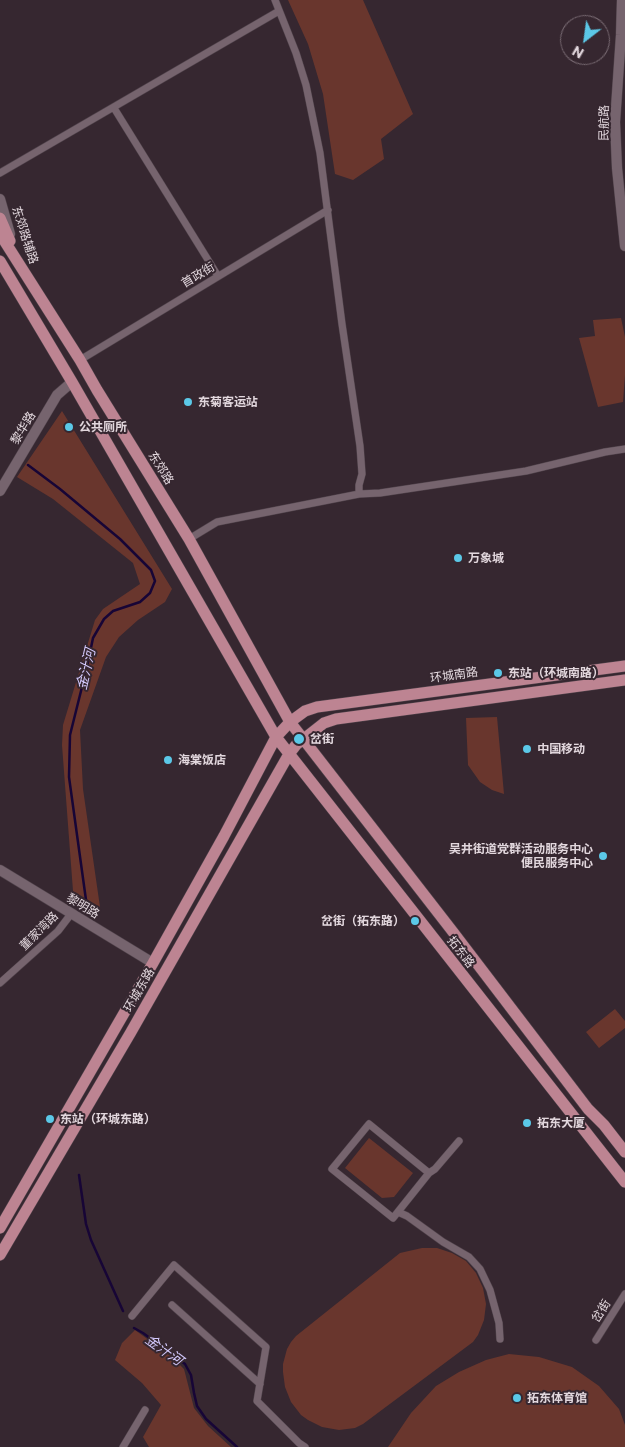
<!DOCTYPE html>
<meta charset="utf-8">
<style>
body{margin:0}
#map{position:relative;width:625px;height:1447px;overflow:hidden;background:#362730;font-family:Commissioner,sans-serif}
canvas{display:block}
.north{position:absolute;left:560px;top:15px;width:50px;height:50px;box-sizing:border-box;background:#362730;border:1px solid #7b6d75;border-radius:50%;rotate:210deg;font-size:14px;font-weight:700;line-height:20px;text-align:center;color:#e2d7dd}
.north::after{content:'';display:block;margin:auto;width:18px;height:22px;background:#5bc8e7;clip-path:polygon(50% 0,100% 100%,50% 72%,0 100%)}
</style>
<div id="map">
<canvas width="625" height="1447"></canvas>
<div class="north">N</div>
</div>
<script>
const g = document.querySelector('canvas').getContext('2d');
g.lineJoin = 'round';
function fill(path, color) { g.fillStyle = color; g.fill(path, 'evenodd'); }
const poly = rows => new Path2D(rows.map(r => 'M' + r).join(''));
function stroke(path, color, width, dash) { g.strokeStyle = color; g.lineWidth = width; g.lineCap = dash ? 'butt' : 'round'; g.setLineDash(dash || []); g.stroke(path); }
function write(font, color, halo, rows, align = 'center') {
  g.font = font + ' Commissioner,"Noto Sans SC",sans-serif'; g.lineWidth = 4; g.setLineDash([]); g.textBaseline = 'middle'; g.strokeStyle = halo; g.fillStyle = color; for (const [text, x, y, turn = 0] of rows) {
    g.save(); g.translate(x, y); g.rotate((+turn || 0) * Math.PI / 180); g.textAlign = isNaN(turn) ? turn : align; if (halo) g.strokeText(text, 0, 0); g.fillText(text, 0, 0); g.restore();
  }
}
fill(poly([
 [288,0,363,0,413,114,381,139,384,159,353,180,335,174,323,94,308,44],
 [621,318,625,337,625,375,623,402,598,407,579,338,595,336,593,320],
 [62,411,172,589,165,602,138,620,119,637,106,657,80,730,83,789,100,907,73,891,62,745,63,725,95,620,103,609,140,584,133,563,53,499,17,477],
 [497,717,504,794,492,790,480,782,468,765,466,718],
 [615,1009,625,1021,625,1028,599,1048,586,1032],
 [369,1138,413,1173,394,1197,382,1198,345,1168],
 [422,1248,437,1248,452,1253,466,1261,476,1273,483,1288,486,1304,484,1320,478,1335,473,1342,363,1424,355,1428,339,1430,322,1427,308,1420,301,1415,291,1402,285,1387,283,1372,283,1364,287,1349,291,1342,296,1336,400,1253],
 [135,1330,172,1357,184,1369,194,1408,208,1426,231,1447,149,1447,143,1437,161,1405,142,1383,115,1360,122,1343],
 [509,1354,539,1357,572,1367,599,1386,619,1409,625,1425,625,1447,388,1447,411,1413,436,1386,459,1372,486,1360]
]), '#69362d');
stroke(poly([
 [28,465,60,489,120,539,151,570,155,581,150,593,140,602,113,611,104,619,93,638,87,667,70,735,69,777,86,900],
 [79,1175,86,1224,91,1240,123,1311],
 [134,1328,143,1333,185,1364,191,1375,194,1393,197,1406,206,1419,237,1447]
]), '#170536', 2.5);
const street = poly([
 [114,108,218,276],
 [0,173,279,11],
 [80,360,328,210],
 [359,494,380,493,526,471,605,452,625,449],
 [189,539,217,522,359,494,359,485,362,474,360,446,342,324,320,153,306,85,296,53,275,0],
 [0,983,58,931,71,914],
 [369,1124,429,1173,393,1218,332,1169,369,1124],
 [429,1173,435,1169,459,1141],
 [398,1212,407,1216,443,1242,469,1257,480,1269,490,1290,499,1323,500,1339],
 [172,1305,260,1384],
 [132,1316,174,1265,266,1347,257,1401,299,1443,305,1447],
 [596,1340,625,1294],
 [123,1447,145,1410]
]);
const secondary = poly([
 [622,0,621,35,615,122,617,168,625,246],
 [0,199,10,234],
 [0,491,57,395,72,382],
 [0,870,153,963]
]);
const primary = poly([
 [0,218,10,241],
 [0,234,80,360,97,390,189,539,290,722,453,932,588,1109,604,1125,625,1152],
 [0,261,72,382,276,737,625,1182],
 [0,1228,153,963,224,836,276,737,290,722,305,711,317,707,625,666],
 [0,1255,131,1032,289,754,296,745,324,723,336,719,625,680]
]);
stroke(street, '#50434b', 8);
stroke(secondary, '#50434b', 11);
stroke(primary, '#50434b', 12);
stroke(street, '#76646e', 7);
stroke(secondary, '#76646e', 10);
stroke(primary, '#bd8492', 11);
for (const [x, y, r, color] of [
 [188,402,5,"#5bc8e7"],
 [69,427,5,"#5bc8e7"],
 [458,558,5,"#5bc8e7"],
 [498,673,5,"#5bc8e7"],
 [299,739,6,"#5bc8e7"],
 [527,749,5,"#5bc8e7"],
 [168,760,5,"#5bc8e7"],
 [603,856,5,"#5bc8e7"],
 [415,921,5,"#5bc8e7"],
 [50,1119,5,"#5bc8e7"],
 [527,1123,5,"#5bc8e7"],
 [517,1398,5,"#5bc8e7"]
]) { const dot = new Path2D(); dot.arc(x, y, r, 0, 2 * Math.PI); g.fillStyle = color; g.fill(dot); stroke(dot, '#362730', 2); }
write('12px', '#e2d7dd', '#362730', [
 ["民航路",604,123,-89],
 ["东郊路辅路",25,235,72],
 ["首政街",198,275,-31],
 ["黎华路",23,428,-59],
 ["东郊路",161,468,58],
 ["环城南路",454,675,-8],
 ["黎明路",83,906,31],
 ["董家湾路",39,931,-45],
 ["拓东路",461,952,52],
 ["环城东路",139,990,-60],
 ["岔街",601,1311,-58]
]);
write('bold 12px', '#e2d7dd', '#362730', [
 ["东菊客运站",198,402],
 ["公共厕所",79,427],
 ["万象城",468,558],
 ["东站（环城南路）",508,673],
 ["岔街",310,739],
 ["中国移动",537,749],
 ["海棠饭店",178,760],
 ["吴井街道党群活动服务中心",593,849,"right"],
 ["便民服务中心",593,863,"right"],
 ["岔街（拓东路）",405,921,"right"],
 ["东站（环城东路）",60,1119],
 ["拓东大厦",537,1123],
 ["拓东体育馆",527,1398]
], 'left');
write('italic 14px', '#d3c9fc', '#362730', [
 ["金汁河",86,669,-77],
 ["金汁河",164,1350,36]
]);
</script>
